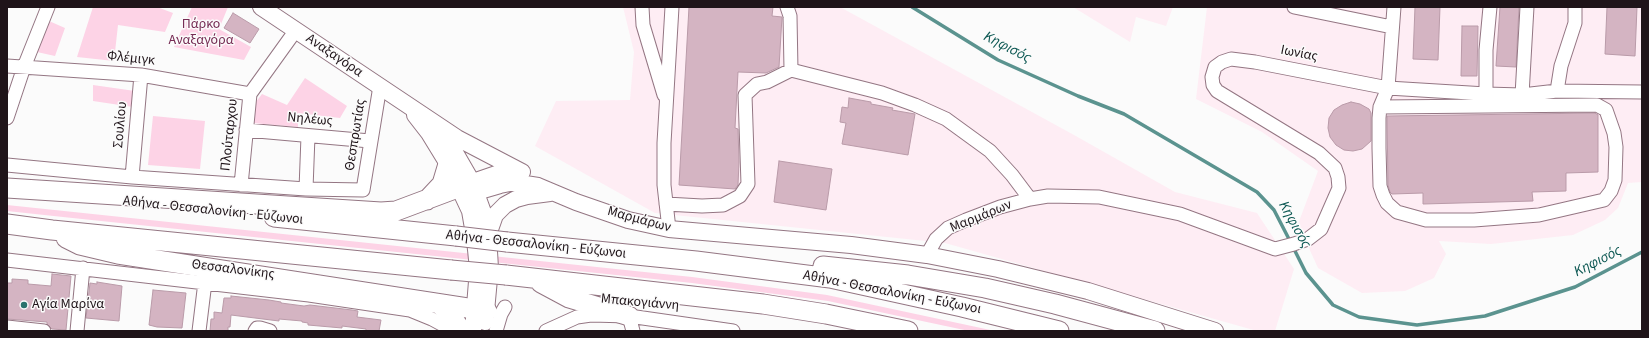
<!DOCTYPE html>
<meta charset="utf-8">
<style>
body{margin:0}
#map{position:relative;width:1649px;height:338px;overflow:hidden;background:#fbfbfb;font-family:"Source Sans 3",sans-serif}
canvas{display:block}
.frame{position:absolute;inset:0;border:8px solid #1f1419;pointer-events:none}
</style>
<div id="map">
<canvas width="1649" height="338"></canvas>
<div class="frame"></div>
</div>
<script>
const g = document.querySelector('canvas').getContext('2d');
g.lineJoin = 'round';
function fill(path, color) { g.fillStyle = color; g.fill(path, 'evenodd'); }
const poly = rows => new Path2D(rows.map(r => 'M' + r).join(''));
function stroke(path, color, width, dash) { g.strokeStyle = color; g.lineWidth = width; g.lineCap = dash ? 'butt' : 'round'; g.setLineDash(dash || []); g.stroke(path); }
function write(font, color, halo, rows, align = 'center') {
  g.font = font + ' "Source Sans 3",sans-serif'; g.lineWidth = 3; g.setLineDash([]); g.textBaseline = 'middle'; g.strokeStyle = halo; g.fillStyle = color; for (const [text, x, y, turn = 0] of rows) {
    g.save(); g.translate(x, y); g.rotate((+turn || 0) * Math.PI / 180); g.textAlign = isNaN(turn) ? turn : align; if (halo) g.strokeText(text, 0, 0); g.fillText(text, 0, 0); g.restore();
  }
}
fill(poly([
 [623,7,840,7,1074,135,1175,192,1257,213,1294,269,1275,331,1257,331,945,243,655,213,535,146,556,101,630,100,634,52],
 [1073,7,1173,7,1166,26,1136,17,1130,42],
 [1207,7,1642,7,1640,86,1642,86,1642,182,1628,183,1618,208,1605,220,1573,235,1491,244,1439,241,1446,254,1434,278,1405,291,1362,293,1318,268,1298,224,1318,171,1262,132,1196,99]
]), '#feedf4');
fill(poly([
 [93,7,157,7,173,13,165,32,118,25,114,61,77,57],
 [192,7,228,7,219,29,251,47,244,60,174,47],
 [49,21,65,28,55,56,37,52],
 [305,78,347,106,340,118,298,113,298,127,252,123,255,103,262,94,287,105],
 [93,85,135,91,133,107,93,101],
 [153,116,205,121,200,169,148,165],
 [7,205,692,277,827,295,995,331,969,331,828,301,692,283,63,217,7,211]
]), '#fdd3e6');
stroke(poly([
 [912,7,998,60,1078,96,1124,114,1257,192,1274,210,1290,241],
 [1293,247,1306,273,1333,305,1359,317,1417,325,1485,316,1575,287,1642,252]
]), '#5b938f', 3.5);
const building = poly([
 [689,7,773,7,772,16,782,17,779,67,766,73,738,72,735,128,738,129,739,162,738,185,735,189,679,185,689,7],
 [1415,7,1440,7,1438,60,1413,59,1415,7],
 [1500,7,1519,7,1516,67,1496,66,1500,7],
 [1607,7,1637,7,1635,56,1605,54,1607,7],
 [233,13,259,29,250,43,224,28,233,13],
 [1462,26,1478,26,1477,76,1461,76,1462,26],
 [849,98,871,102,871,104,893,108,892,110,915,114,908,155,842,144,846,123,840,122,842,107,848,108,849,98],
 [1351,102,1360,104,1369,109,1371,113,1371,141,1362,149,1353,151,1344,150,1336,145,1330,137,1328,128,1329,118,1334,110,1342,105,1351,102],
 [1595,113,1598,115,1598,172,1566,173,1566,191,1532,192,1533,201,1423,204,1423,193,1392,194,1390,192,1388,185,1387,116,1595,113],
 [779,161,832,169,826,210,774,202,779,161],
 [52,274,71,276,66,330,52,329,47,324,47,322,7,319,7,283,12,283,12,279,28,280,28,284,51,286,52,274],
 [97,282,122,286,119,321,86,318,90,283,97,284,97,282],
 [153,290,186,293,182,328,157,327,149,325,153,290],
 [231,296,269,300,281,302,281,303,304,306,310,305,352,310,358,311,357,317,381,320,379,331,366,331,366,329,342,326,342,328,308,325,308,323,302,322,302,321,279,319,279,321,231,315,230,327,228,327,228,331,210,331,211,319,214,319,214,312,222,313,224,298,231,298,231,296]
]);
fill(building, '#d4b4c2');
stroke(building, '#ba9ba9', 1);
const minor = poly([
 [642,7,643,25,664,95],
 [787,7,790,16,791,70],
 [1294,7,1392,27],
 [7,66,141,75,250,94],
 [1557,91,1561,66,1575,23,1575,7],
 [1486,94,1486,50,1490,7],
 [1522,95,1527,7],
 [1380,107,1597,105,1606,110,1614,133,1616,147,1615,180,1611,191,1604,200,1539,215,1474,220,1426,220,1397,212,1387,203,1383,195,1380,186,1379,148,1379,118,1380,107,1388,88,1394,7],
 [7,118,24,67,48,7],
 [246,130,370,141],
 [7,165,132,177,306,189,363,190,380,86],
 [132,177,141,75],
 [241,185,250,94,296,30],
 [306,189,308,136],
 [666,204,702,206,723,205,740,196,748,184,745,95,757,84,767,82,791,70,882,93,915,105,946,119,990,151,1012,175,1030,199],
 [669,229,664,185,664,143,672,7],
 [927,255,936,239,948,228,966,220,1000,207,1030,199,1048,196,1099,197,1180,214,1275,249,1294,244,1308,239,1321,229,1339,188,1338,177,1335,168,1319,153,1217,91,1213,85,1212,77,1215,67,1222,62,1231,59,1255,62,1388,88,1486,94,1522,95,1557,91,1642,92],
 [7,260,309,295,410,310,432,319,445,326,450,331],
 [629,316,633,331],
 [7,327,44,331],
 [77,331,83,268],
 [199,331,205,282],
 [255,331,257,328,260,328,270,331],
 [496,331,501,314,505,307],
 [546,331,577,317,591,315,629,316,733,331]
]);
const major = poly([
 [261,7,457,138,522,172],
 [415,115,429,133,448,164,470,211,475,240,478,269,473,331],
 [442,130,472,182,484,215,488,235,490,268,485,322],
 [467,184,499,173,522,172],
 [465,197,476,192,500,185,510,183,519,183,538,186,576,202,628,220,669,229,851,245,927,255,998,269,1088,291,1215,331],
 [488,235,495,215,505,205,516,199,527,196,550,193]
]);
const highway = poly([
 [7,188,381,212,396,211,460,187],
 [427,200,442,184,448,164],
 [274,217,456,236],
 [7,224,52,230,451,270],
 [66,238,80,245,118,254,487,311],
 [507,242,696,261,830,278,962,307,1059,331],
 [823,266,908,275,985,288,1055,304,1155,331],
 [506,275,763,304,826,314,908,331],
 [541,283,569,298,629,316],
 [439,304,448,312,462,331]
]);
stroke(minor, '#947683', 15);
stroke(major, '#947683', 18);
stroke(highway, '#947683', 21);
stroke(minor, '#fff', 13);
stroke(major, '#fff', 16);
stroke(highway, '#fff', 19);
const highwayBridge = poly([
 [456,236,507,242],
 [451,270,506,275]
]);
stroke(highwayBridge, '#947683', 21, []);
stroke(highwayBridge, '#fff', 19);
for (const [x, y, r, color] of [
 [24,305,4,"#2a736d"]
]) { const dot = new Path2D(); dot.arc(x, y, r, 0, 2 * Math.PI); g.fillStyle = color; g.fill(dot); stroke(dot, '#fbfbfb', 1.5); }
write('14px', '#762c54', '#fbfbfb', [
 ["Πάρκο",201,25],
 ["Αναξαγόρα",201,41]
]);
write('14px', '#1f1419', '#fbfbfb', [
 ["Ιωνίας",1299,54,11],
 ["Αναξαγόρα",334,56,34],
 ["Φλέμιγκ",131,59,6],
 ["Νηλέως",310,120,5],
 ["Σουλίου",121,125,-85],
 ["Πλούταρχου",230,135,-84],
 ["Θεσπρωτίας",356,135,-81],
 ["Αθήνα - Θεσσαλονίκη - Εύζωνοι",213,211,6],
 ["Μαρμάρων",981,217,-22],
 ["Μαρμάρων",639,220,15],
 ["Αθήνα - Θεσσαλονίκη - Εύζωνοι",536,245,6],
 ["Θεσσαλονίκης",233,270,7],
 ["Αθήνα - Θεσσαλονίκη - Εύζωνοι",892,293,11],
 ["Μπακογιάννη",640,303,5]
]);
write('14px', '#1f1419', '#fbfbfb', [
 ["Αγία Μαρίνα",32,305]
], 'left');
write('italic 15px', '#0d5853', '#fbfbfb', [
 ["Κηφισός",1007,48,27],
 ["Κηφισός",1294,225,61],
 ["Κηφισός",1598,262,-27]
]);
</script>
